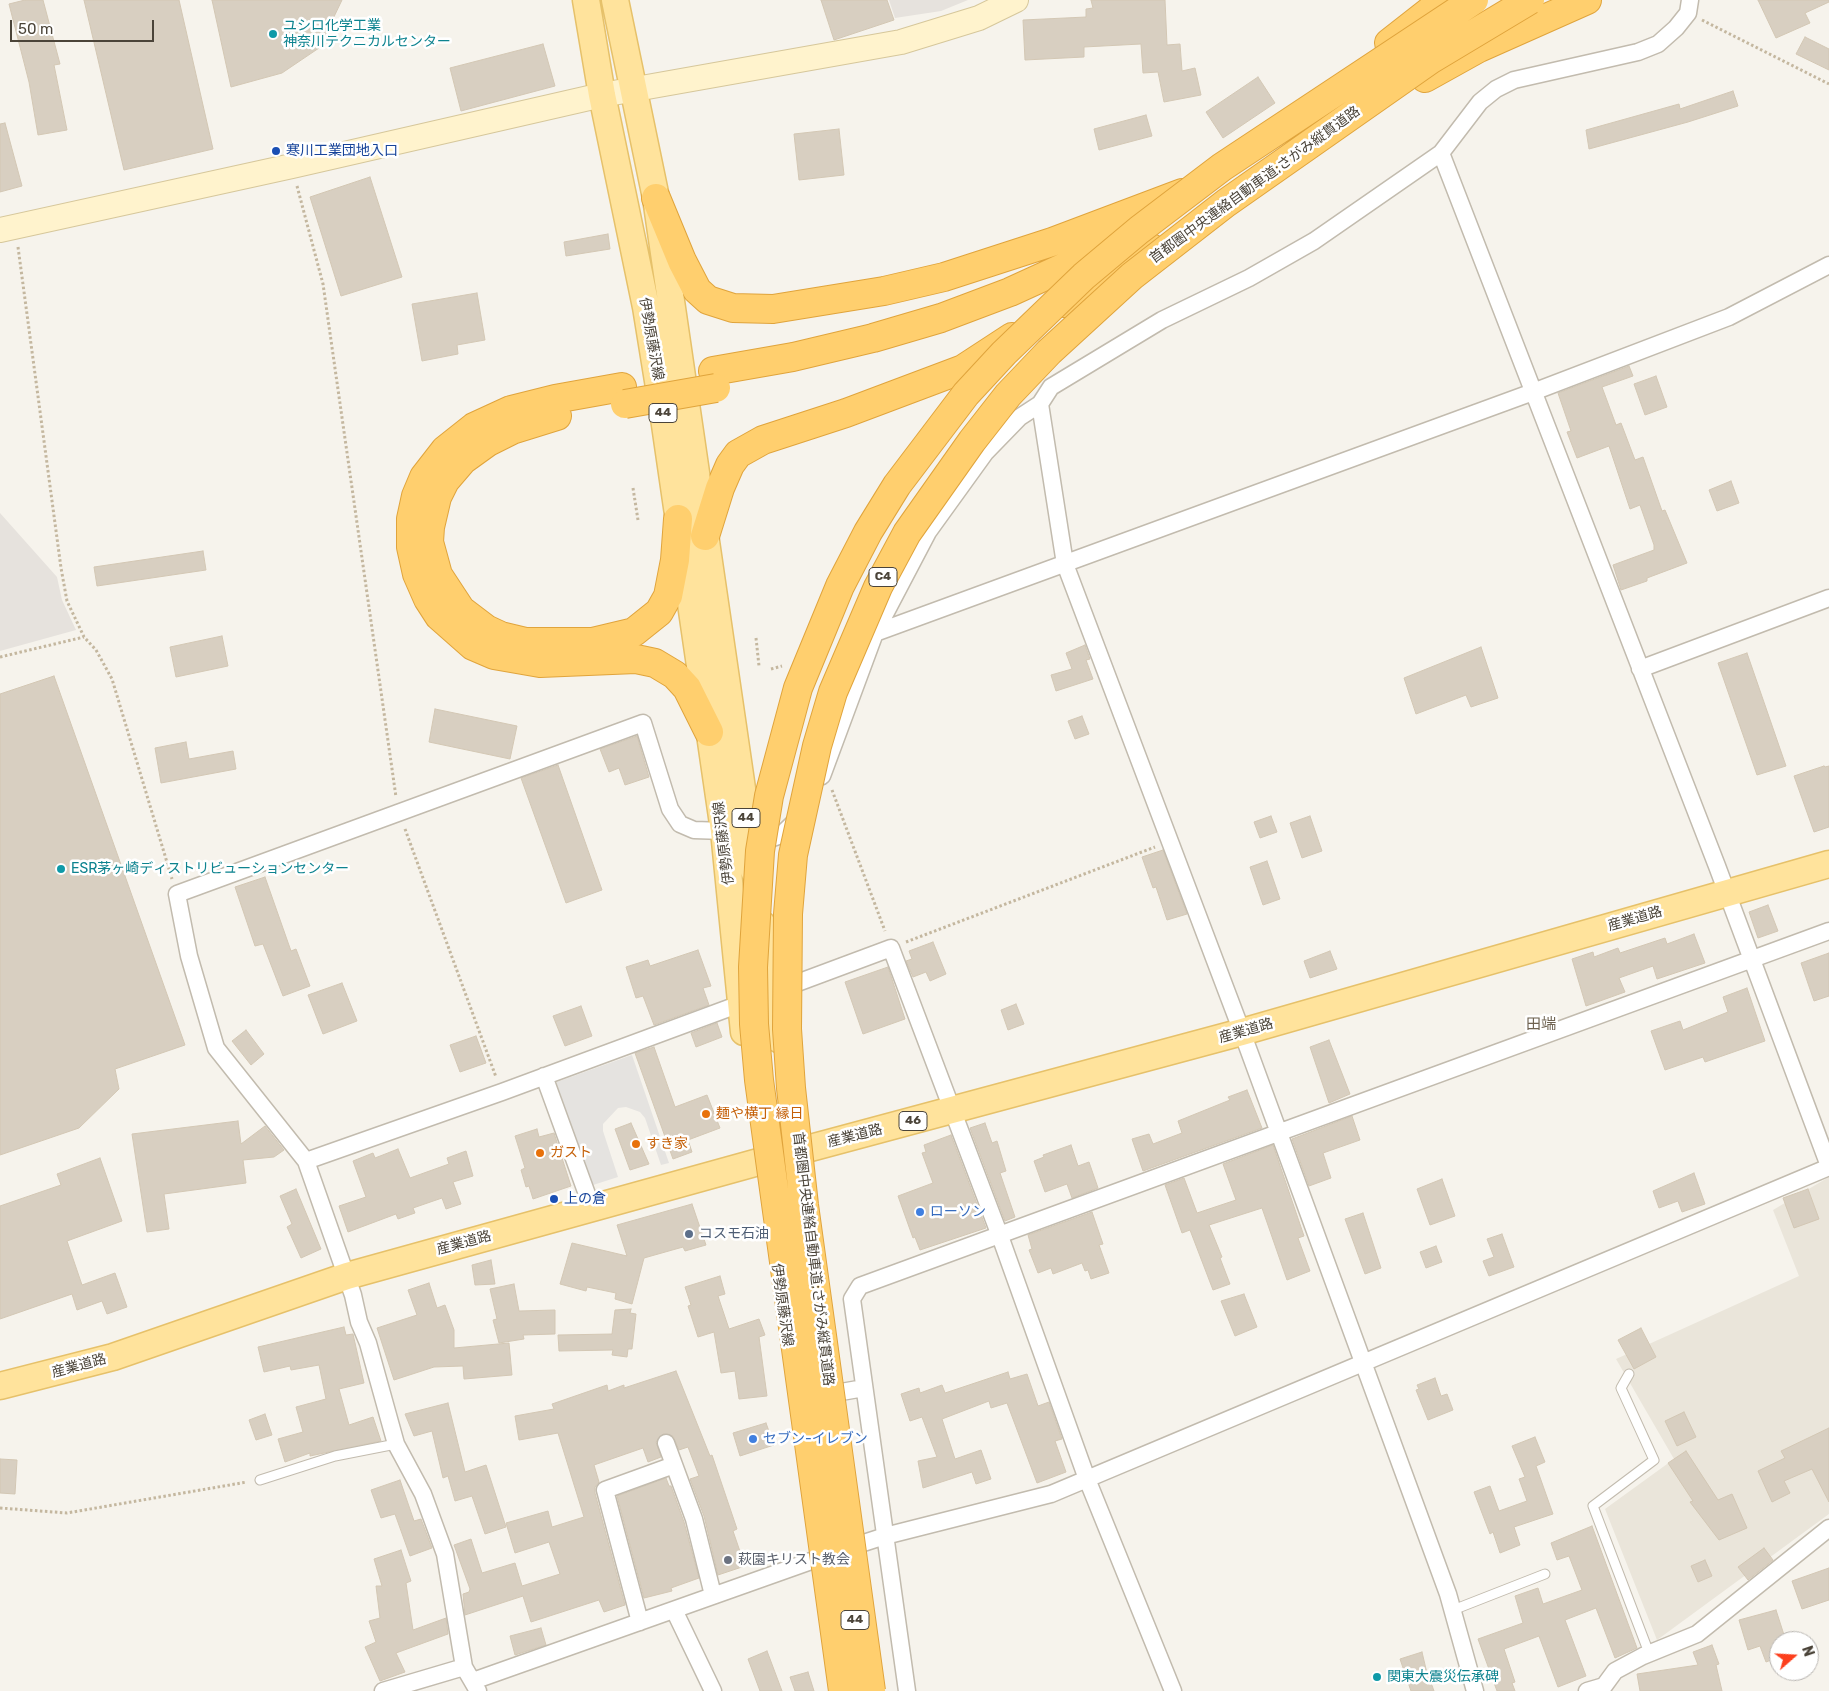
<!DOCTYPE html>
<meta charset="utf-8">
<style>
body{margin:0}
#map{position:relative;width:1829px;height:1691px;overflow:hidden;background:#f6f3ec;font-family:Rubik,sans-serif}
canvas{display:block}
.north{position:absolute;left:1769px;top:1631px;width:50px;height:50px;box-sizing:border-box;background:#fff;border:1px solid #b7b4b0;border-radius:50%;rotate:71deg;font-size:14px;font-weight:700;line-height:20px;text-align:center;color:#4b4439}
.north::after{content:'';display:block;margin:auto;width:18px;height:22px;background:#fc3f1d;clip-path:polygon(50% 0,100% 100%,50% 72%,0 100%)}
.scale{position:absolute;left:10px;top:20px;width:144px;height:22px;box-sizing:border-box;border:2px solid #4b4439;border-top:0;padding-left:6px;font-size:15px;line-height:18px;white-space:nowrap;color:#4b4439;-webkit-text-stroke:4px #fff;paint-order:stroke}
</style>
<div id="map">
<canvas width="1829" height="1691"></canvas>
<div class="north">N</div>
<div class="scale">50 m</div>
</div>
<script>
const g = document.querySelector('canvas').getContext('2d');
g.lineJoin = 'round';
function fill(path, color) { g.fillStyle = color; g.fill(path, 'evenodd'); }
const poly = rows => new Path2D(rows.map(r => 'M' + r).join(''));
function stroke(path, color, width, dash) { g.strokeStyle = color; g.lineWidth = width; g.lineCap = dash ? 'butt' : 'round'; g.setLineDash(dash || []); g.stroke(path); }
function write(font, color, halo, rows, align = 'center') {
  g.font = font + ' Rubik,"Noto Sans JP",sans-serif'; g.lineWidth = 5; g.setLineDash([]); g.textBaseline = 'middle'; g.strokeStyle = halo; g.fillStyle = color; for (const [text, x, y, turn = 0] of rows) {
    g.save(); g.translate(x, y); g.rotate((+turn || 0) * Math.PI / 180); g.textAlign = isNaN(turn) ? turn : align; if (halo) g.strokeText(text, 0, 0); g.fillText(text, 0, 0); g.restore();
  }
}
fill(poly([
 [1829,1177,1829,1514,1657,1640,1605,1509,1674,1459,1616,1359,1799,1276,1773,1210]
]), '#eae5da');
fill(poly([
 [889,0,968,0,941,11,895,18],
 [0,513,57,577,62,600,76,630,0,651]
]), '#e6e2dd');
fill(poly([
 [632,1055,669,1163,661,1165,645,1118,640,1112,626,1107,618,1108,603,1124,603,1131,618,1177,593,1185,554,1083]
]), '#e5e3e0');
const building = poly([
 [25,0,43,0,60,64,54,65,67,130,38,135,29,82,9,4,25,0],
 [84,0,179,0,213,149,124,170,84,0],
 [212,0,342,0,319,48,282,73,231,87,212,0],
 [821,0,887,0,894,20,834,40,821,0],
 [1091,0,1165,0,1167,45,1180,44,1182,71,1195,68,1201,95,1164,102,1158,72,1143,73,1141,44,1084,47,1084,57,1025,60,1023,20,1086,17,1086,9,1093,8,1091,0],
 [1758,0,1829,0,1829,2,1805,13,1810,23,1776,38,1758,0],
 [1805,37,1829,49,1829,70,1796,54,1805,37],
 [543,44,555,86,461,111,450,68,543,44],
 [1258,77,1275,103,1223,138,1206,112,1258,77],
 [1733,91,1738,106,1688,122,1589,149,1586,130,1679,104,1680,109,1733,91],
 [1146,115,1152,136,1099,150,1094,129,1146,115],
 [5,123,22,186,0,192,0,124,5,123],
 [839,129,844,175,799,180,794,134,839,129],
 [370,177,402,277,341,296,310,197,370,177],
 [608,234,610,249,566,256,564,242,608,234],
 [477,293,485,340,457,345,458,354,422,361,412,304,477,293],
 [1629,366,1633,376,1602,387,1616,425,1621,423,1635,460,1643,457,1662,511,1665,510,1687,563,1647,578,1647,581,1621,590,1613,565,1654,550,1654,545,1640,505,1630,509,1609,446,1577,458,1567,432,1571,431,1558,393,1629,366],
 [1656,376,1667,407,1645,415,1634,384,1656,376],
 [1731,481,1739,503,1717,511,1709,490,1731,481],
 [203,551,206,570,97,586,94,567,203,551],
 [222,636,228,666,176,677,170,647,222,636],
 [1085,645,1090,659,1086,660,1093,679,1056,691,1051,675,1072,669,1066,653,1085,645],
 [1481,647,1498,698,1471,707,1466,695,1416,714,1404,678,1481,647],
 [1747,653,1786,766,1757,775,1718,663,1747,653],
 [54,676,185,1045,115,1069,119,1089,79,1128,0,1155,0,694,54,676],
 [435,709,517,726,510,759,429,742,435,709],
 [1082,716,1089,734,1075,739,1068,721,1082,716],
 [637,736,649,777,625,785,619,768,609,772,600,749,637,736],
 [186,742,189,759,233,751,236,769,161,783,155,748,186,742],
 [558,765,602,890,566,903,521,778,558,765],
 [1824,766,1825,767,1829,766,1829,827,1814,832,1794,776,1824,766],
 [1271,816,1277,832,1260,838,1254,822,1271,816],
 [1310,816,1322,851,1302,858,1290,823,1310,816],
 [1163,850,1187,914,1167,920,1156,887,1153,888,1142,857,1163,850],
 [1267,861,1280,899,1263,905,1250,867,1267,861],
 [265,877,291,951,296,949,310,986,283,996,263,944,255,946,235,887,265,877],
 [1768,905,1778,931,1758,938,1749,912,1768,905],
 [1694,934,1705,963,1657,979,1653,966,1619,978,1625,992,1586,1006,1572,959,1593,952,1594,957,1618,948,1620,953,1665,938,1667,944,1694,934],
 [933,942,946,974,930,981,926,972,913,977,906,961,912,959,909,951,933,942],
 [698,950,711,986,703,988,709,1005,654,1025,643,996,636,998,626,967,648,960,650,966,698,950],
 [1330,951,1337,969,1310,978,1304,961,1330,951],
 [1829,953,1829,996,1814,1001,1801,963,1829,953],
 [888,967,905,1019,863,1034,845,982,888,967],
 [342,983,357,1021,323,1034,308,995,342,983],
 [1747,988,1765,1041,1705,1062,1703,1057,1665,1070,1651,1031,1680,1021,1683,1030,1728,1012,1723,997,1747,988],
 [1016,1004,1024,1024,1008,1030,1001,1010,1016,1004],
 [581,1006,592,1036,565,1046,553,1016,581,1006],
 [717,1023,722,1037,696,1047,691,1033,717,1023],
 [246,1030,264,1054,251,1065,232,1041,246,1030],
 [476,1036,486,1063,460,1072,450,1045,476,1036],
 [1329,1040,1350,1094,1329,1103,1310,1047,1329,1040],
 [654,1047,675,1107,707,1095,720,1128,688,1140,692,1152,673,1159,635,1053,654,1047],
 [1247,1090,1262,1128,1143,1171,1132,1139,1149,1134,1153,1144,1182,1133,1178,1121,1230,1100,1228,1097,1247,1090],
 [1352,1116,1360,1140,1323,1153,1331,1178,1309,1186,1292,1139,1352,1116],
 [238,1121,241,1144,265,1126,284,1150,274,1157,243,1160,246,1183,164,1194,169,1229,147,1232,132,1134,238,1121],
 [631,1123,649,1164,630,1170,615,1129,631,1123],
 [985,1123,992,1143,997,1141,1006,1171,1000,1173,1015,1217,1005,1221,970,1128,985,1123],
 [537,1129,539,1137,554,1133,571,1186,533,1199,529,1186,526,1187,521,1170,525,1168,515,1136,537,1129],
 [951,1135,986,1228,920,1250,915,1237,913,1238,898,1196,933,1183,922,1153,926,1152,924,1145,951,1135],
 [1071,1145,1078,1166,1089,1162,1098,1188,1072,1198,1067,1184,1045,1192,1034,1161,1044,1157,1043,1155,1071,1145],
 [1273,1145,1304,1236,1298,1238,1310,1271,1287,1280,1262,1208,1209,1225,1222,1257,1220,1258,1230,1284,1213,1290,1190,1230,1182,1233,1165,1185,1184,1178,1197,1213,1236,1200,1223,1164,1273,1145],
 [398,1149,410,1178,449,1164,447,1158,466,1151,473,1176,453,1182,461,1204,446,1209,442,1198,413,1208,415,1213,398,1219,396,1214,348,1232,339,1206,366,1197,353,1161,373,1153,375,1158,398,1149],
 [100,1158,122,1221,67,1241,82,1285,115,1273,127,1307,107,1314,102,1301,77,1310,72,1294,0,1319,0,1206,61,1185,57,1174,100,1158],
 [1694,1173,1705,1204,1682,1212,1678,1201,1659,1208,1653,1191,1694,1173],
 [1442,1179,1455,1216,1430,1225,1417,1189,1442,1179],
 [296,1189,321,1249,301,1258,287,1227,292,1224,280,1196,296,1189],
 [1808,1189,1819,1219,1794,1228,1783,1198,1808,1189],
 [692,1204,706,1245,685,1251,683,1247,644,1258,632,1304,615,1299,616,1293,587,1287,586,1291,560,1284,572,1243,627,1256,617,1225,692,1204],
 [1092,1212,1103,1244,1099,1245,1109,1273,1091,1279,1088,1270,1085,1271,1082,1263,1053,1274,1051,1268,1038,1273,1029,1250,1032,1249,1028,1235,1092,1212],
 [1363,1213,1381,1268,1365,1274,1345,1219,1363,1213],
 [1502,1234,1514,1267,1489,1276,1483,1261,1494,1257,1487,1239,1502,1234],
 [1436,1246,1442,1262,1426,1268,1420,1252,1436,1246],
 [491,1260,495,1284,475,1285,472,1265,491,1260],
 [720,1276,725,1294,718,1296,729,1329,759,1319,765,1335,759,1337,767,1396,739,1399,735,1371,721,1373,714,1332,698,1337,688,1306,691,1305,685,1287,720,1276],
 [429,1283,437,1308,445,1305,454,1330,454,1348,509,1343,512,1375,464,1379,463,1366,434,1367,394,1380,377,1328,417,1315,408,1290,429,1283],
 [514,1284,519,1311,555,1310,555,1334,523,1335,524,1339,499,1343,493,1320,497,1319,490,1289,514,1284],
 [1244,1294,1257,1327,1235,1336,1221,1301,1244,1294],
 [631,1309,630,1313,636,1314,632,1349,628,1349,627,1357,612,1355,613,1350,559,1351,558,1335,612,1334,615,1310,631,1309],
 [344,1327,346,1335,353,1334,364,1383,339,1389,349,1425,373,1417,381,1441,310,1456,310,1453,285,1462,278,1439,303,1432,296,1407,326,1399,319,1365,291,1370,290,1366,264,1372,258,1347,344,1327],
 [1641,1328,1656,1357,1634,1369,1618,1340,1641,1328],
 [676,1371,710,1456,712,1455,737,1529,733,1531,745,1566,718,1575,704,1516,690,1479,699,1476,688,1447,679,1450,673,1436,663,1434,656,1442,661,1457,648,1462,643,1448,594,1465,599,1482,595,1487,595,1493,625,1605,604,1612,599,1600,531,1622,523,1596,465,1615,463,1594,469,1592,470,1589,454,1545,471,1539,482,1573,515,1563,522,1586,560,1574,549,1542,515,1553,506,1523,548,1511,552,1527,584,1517,558,1433,519,1440,515,1416,554,1409,552,1404,607,1385,608,1391,624,1385,624,1388,676,1371],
 [1008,1372,1010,1379,1027,1374,1038,1406,1049,1402,1062,1439,1055,1441,1066,1472,1037,1483,1007,1403,991,1408,989,1401,942,1419,955,1459,981,1450,991,1479,976,1484,972,1472,923,1488,918,1461,937,1457,922,1417,910,1421,901,1394,919,1388,920,1393,942,1385,945,1393,1008,1372],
 [1435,1378,1441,1396,1447,1394,1453,1410,1428,1420,1416,1390,1419,1389,1417,1385,1435,1378],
 [448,1403,465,1472,486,1465,506,1527,485,1534,472,1496,455,1501,448,1476,443,1478,432,1431,414,1436,405,1414,448,1403],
 [1684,1412,1696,1437,1677,1446,1665,1421,1684,1412],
 [265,1414,272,1435,256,1440,249,1420,265,1414],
 [766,1423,774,1445,740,1456,733,1433,766,1423],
 [1829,1428,1829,1502,1812,1469,1784,1481,1790,1493,1772,1502,1758,1471,1785,1458,1781,1451,1829,1428],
 [1535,1437,1545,1462,1536,1466,1553,1514,1514,1527,1520,1545,1500,1553,1493,1532,1490,1534,1474,1492,1490,1486,1499,1511,1527,1501,1519,1479,1525,1477,1512,1446,1535,1437],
 [1686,1451,1718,1500,1732,1494,1747,1528,1719,1540,1690,1502,1693,1501,1668,1463,1686,1451],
 [0,1459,17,1460,15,1494,0,1493,0,1459],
 [666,1478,669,1486,671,1486,684,1522,699,1578,671,1588,672,1591,644,1598,617,1496,666,1478],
 [400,1480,414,1521,421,1519,432,1548,410,1556,395,1514,381,1518,371,1490,400,1480],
 [1592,1526,1637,1648,1615,1658,1596,1608,1565,1620,1586,1676,1558,1687,1539,1636,1504,1649,1515,1682,1512,1683,1515,1691,1497,1691,1478,1639,1523,1623,1515,1596,1538,1588,1543,1604,1582,1590,1569,1556,1557,1560,1551,1543,1592,1526],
 [1764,1548,1773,1560,1748,1580,1738,1567,1764,1548],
 [401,1550,411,1581,406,1583,413,1630,446,1618,448,1634,396,1653,405,1672,380,1681,365,1647,376,1642,369,1621,380,1618,376,1586,382,1586,374,1559,401,1550],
 [1705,1560,1712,1576,1698,1582,1691,1566,1705,1560],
 [1829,1568,1829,1600,1802,1609,1792,1581,1829,1568],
 [1776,1610,1785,1638,1779,1640,1779,1657,1766,1662,1760,1646,1748,1650,1739,1620,1776,1610],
 [541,1628,546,1645,515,1655,510,1636,541,1628],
 [1712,1645,1719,1664,1716,1665,1722,1691,1640,1691,1637,1674,1698,1665,1693,1652,1712,1645],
 [767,1651,782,1691,760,1691,748,1659,767,1651],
 [1422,1652,1426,1669,1434,1691,1411,1691,1400,1659,1422,1652],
 [808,1672,814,1691,795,1691,790,1677,808,1672]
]);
fill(building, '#d8cfc1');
stroke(building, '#d3c7b4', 1);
const lane = poly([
 [1629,1374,1621,1388,1654,1460,1593,1506,1649,1653],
 [260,1480,335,1456,396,1444],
 [1453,1610,1545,1574]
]);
const street = poly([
 [1441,153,1717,866,1829,1166],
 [1040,404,1065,564,1242,1032,1448,1594,1475,1691],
 [875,633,1533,392,1729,317,1829,265],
 [1640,669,1829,598],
 [822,776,875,633,928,532,985,453,1020,417,1040,404,1051,387,1162,320,1249,278,1314,241,1441,153,1480,102,1496,89,1514,80,1638,52,1658,44,1676,28,1688,13,1690,0],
 [756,844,781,835,800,817],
 [781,989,891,948,1000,1236,1087,1479,1173,1691],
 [544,1076,592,1208],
 [306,1161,502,1092,748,1001],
 [824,1395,864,1388],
 [666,1443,694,1519,713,1595],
 [674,1610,713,1691],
 [640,1622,605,1490,674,1465],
 [473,1681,845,1549,885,1536,1051,1494,1829,1167],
 [383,1691,464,1667],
 [478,1691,464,1667,445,1554,423,1494,396,1444,368,1343,359,1322,353,1295,306,1161,216,1048,189,956,177,894,643,723,670,809,680,824,694,830,724,831],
 [907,1691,852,1299,860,1286,1829,931],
 [1587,1691,1604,1686,1615,1671,1643,1656,1697,1634,1829,1528]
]);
const secondary = poly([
 [0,230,292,166,602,95,901,42,979,18,1016,0]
]);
const primary = poly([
 [586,0,602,95,646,307,664,418,724,831,744,1032],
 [615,0,656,198,754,871],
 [762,924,778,1039],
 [0,1386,113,1357,347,1276,762,1161,1242,1032,1829,864]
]);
const highway = poly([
 [1389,43,1444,0],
 [1425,78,1479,48,1587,0],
 [656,198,682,261,697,290,708,300,733,308,773,309,884,291,944,277,1052,242,1182,193],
 [1065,303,1151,248],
 [713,371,793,357,873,338,941,318,1010,292,1115,244],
 [622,387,555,399,511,410,474,427,445,450,424,477,416,496,411,519,411,547,417,574,428,599,439,616,473,646,494,655,540,663,636,659,655,663,675,675,687,688,709,732],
 [557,416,512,430,488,442,463,460,445,481,437,497,430,527,429,542,438,575,461,610,486,629,501,636,526,642,592,642,634,632,659,612,668,596,675,560,678,519],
 [705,536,720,488,730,465,738,454,763,440,846,413,963,369,1012,337]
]);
stroke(lane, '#c2bbae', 11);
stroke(street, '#c2bbae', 19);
stroke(secondary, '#d6c79b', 26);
stroke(primary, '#e6c16a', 29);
stroke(highway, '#e0a43c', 30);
stroke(poly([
 [1702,20,1829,84],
 [297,186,323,284,396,797],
 [18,247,61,568,67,601,84,637,96,650,112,679,172,879],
 [633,488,638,520],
 [756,638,759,666],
 [0,657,84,637],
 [771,669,782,666],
 [832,790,885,931],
 [405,829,496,1077],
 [906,942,1155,847],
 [0,1508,67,1513,247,1482]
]), '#c4b79f', 3, [2.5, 2.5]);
stroke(lane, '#fff', 9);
stroke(street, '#fff', 16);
stroke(secondary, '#fff3cd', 24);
stroke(primary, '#ffe39c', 26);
stroke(highway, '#ffcf6e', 28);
const highwayBridge = poly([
 [625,404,716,388],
 [843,1691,759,1080,754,1024,753,967,760,851,769,796,798,688,840,586,868,532,897,485,966,394,1004,353,1084,276,1139,230,1222,167,1474,0],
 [871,1691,804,1205,791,1088,787,1029,788,914,793,855,817,746,833,692,878,587,907,533,972,441,1008,395,1049,352,1132,276,1226,203,1430,60,1530,0]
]);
stroke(highwayBridge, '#e0a43c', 30, []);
stroke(highwayBridge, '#ffcf6e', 28);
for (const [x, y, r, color] of [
 [273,34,5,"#0f9aa8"],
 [276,151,5,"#1a4fb4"],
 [61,869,5,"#0f9aa8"],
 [706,1114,5,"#e8710a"],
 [636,1144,5,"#e8710a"],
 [540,1153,5,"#e8710a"],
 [554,1199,5,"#1a4fb4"],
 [920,1212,5,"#3f7fe0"],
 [689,1234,5,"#5c6f8a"],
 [753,1439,5,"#3f7fe0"],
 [728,1560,5,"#6b7280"],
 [1377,1677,5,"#0f9aa8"]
]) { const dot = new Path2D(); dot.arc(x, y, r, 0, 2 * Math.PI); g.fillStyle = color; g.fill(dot); stroke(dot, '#fff', 2); }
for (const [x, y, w] of [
 [663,413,28],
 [883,577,28],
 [746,818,28],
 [913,1121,28],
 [855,1620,28]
]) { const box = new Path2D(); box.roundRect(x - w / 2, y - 9.5, w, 19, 4); g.fillStyle = '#fff'; g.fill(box); stroke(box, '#4b4439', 1); }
write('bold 12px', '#4b4439', null, [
 ["44",663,413],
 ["C4",883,577],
 ["44",746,818],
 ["46",913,1121],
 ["44",855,1620]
]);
write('14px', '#0d838f', '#fff', [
 ["ユシロ化学工業",283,26],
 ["神奈川テクニカルセンター",283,42],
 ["ESR茅ヶ崎ディストリビューションセンター",71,869],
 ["関東大震災伝承碑",1387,1677]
], 'left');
write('14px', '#164399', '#fff', [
 ["寒川工業団地入口",286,151],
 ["上の倉",564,1199]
], 'left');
write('14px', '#4b4439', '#fff', [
 ["首都圏中央連絡自動車道;さがみ縦貫道路",1255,185,-36],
 ["伊勢原藤沢線",651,339,80],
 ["伊勢原藤沢線",724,843,-97],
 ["産業道路",1635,919,-16],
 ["産業道路",1246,1031,-16],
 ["産業道路",855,1136,-14],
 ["産業道路",464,1243,-15],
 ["首都圏中央連絡自動車道;さがみ縦貫道路",813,1259,83],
 ["伊勢原藤沢線",782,1305,82],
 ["産業道路",79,1366,-15]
]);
write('14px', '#c56008', '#fff', [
 ["麺や横丁 縁日",716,1114],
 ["すき家",646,1144],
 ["ガスト",550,1153]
], 'left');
write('14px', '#366cbe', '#fff', [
 ["ローソン",930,1212],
 ["セブン-イレブン",763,1439]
], 'left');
write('14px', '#4e5e75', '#fff', [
 ["コスモ石油",699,1234]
], 'left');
write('14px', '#5b616d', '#fff', [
 ["萩園キリスト教会",738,1560]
], 'left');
write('15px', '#6e6250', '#fff', [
 ["田端",1541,1025]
]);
</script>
